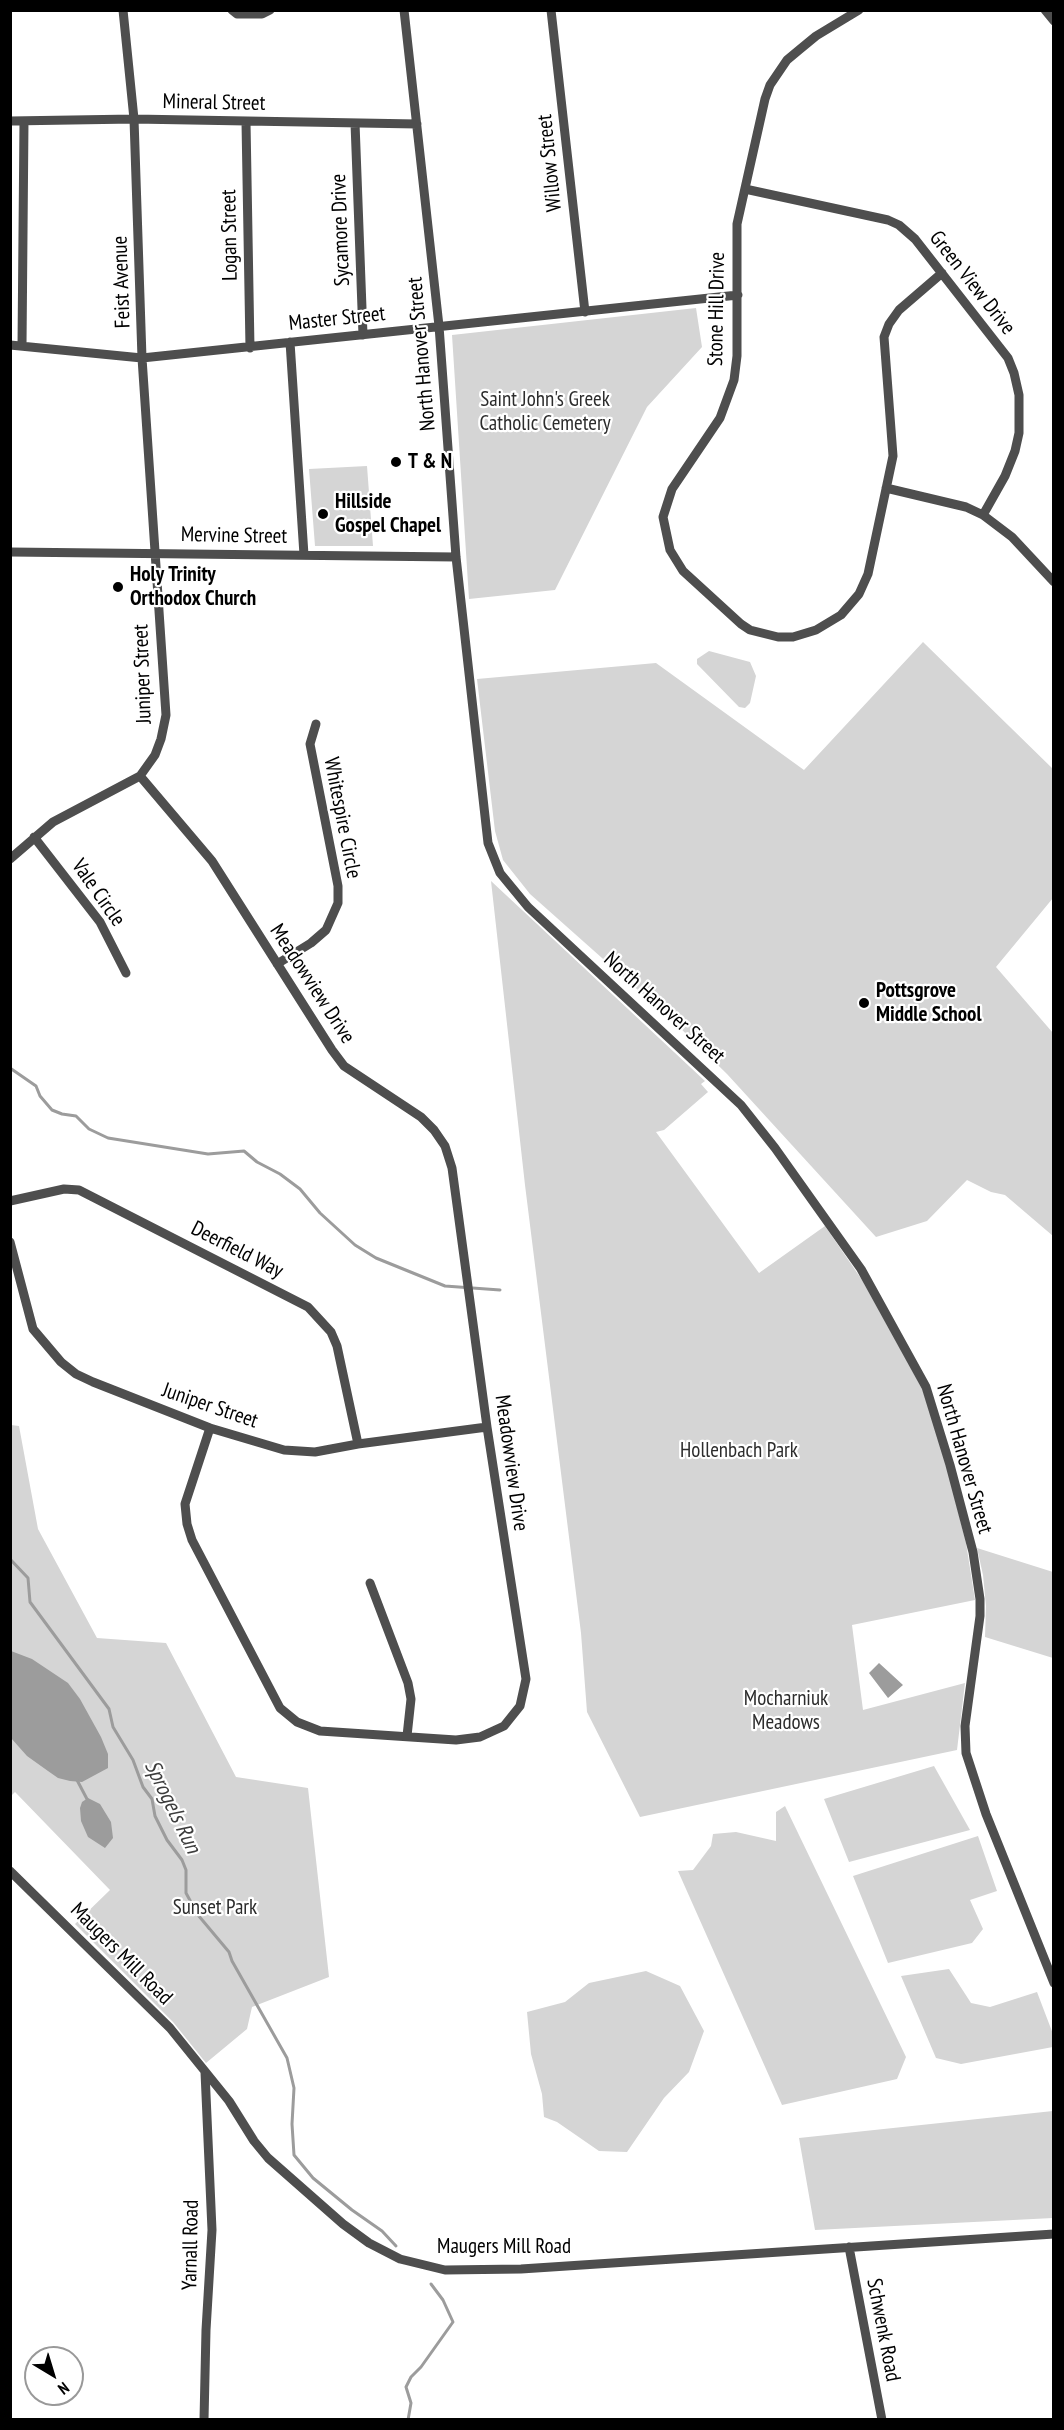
<!DOCTYPE html>
<style>
body{margin:0}
#map{position:relative;width:1064px;height:2430px;overflow:hidden;background:#fff;font-family:"PT Sans Narrow",sans-serif}
canvas{display:block}
.frame{position:absolute;inset:0;border:12px solid #000;pointer-events:none}
.north{position:absolute;left:24px;top:2346px;width:60px;height:60px;box-sizing:border-box;background:#fff;border:2px solid #999;border-radius:50%;rotate:142deg;font-size:16px;font-weight:700;line-height:24px;text-align:center;color:#000}
.north::after{content:'';display:block;margin:auto;width:21px;height:27px;background:#000;clip-path:polygon(50% 0,100% 100%,50% 72%,0 100%)}
</style>
<div id="map">
<canvas width="1064" height="2430"></canvas>
<div class="frame"></div>
<div class="north">N</div>
</div>
<script>
const g = document.querySelector('canvas').getContext('2d');
g.lineJoin = 'round';
function fill(path, color) { g.fillStyle = color; g.fill(path, 'evenodd'); }
const poly = rows => new Path2D(rows.map(r => 'M' + r).join(''));
function stroke(path, color, width, dash) { g.strokeStyle = color; g.lineWidth = width; g.lineCap = dash ? 'butt' : 'round'; g.setLineDash(dash || []); g.stroke(path); }
function write(font, color, halo, rows, align = 'center') {
  g.font = font + ' "PT Sans Narrow",sans-serif'; g.lineWidth = 4.5; g.setLineDash([]); g.textBaseline = 'middle'; g.strokeStyle = halo; g.fillStyle = color; for (const [text, x, y, turn = 0] of rows) {
    g.save(); g.translate(x, y); g.rotate((+turn || 0) * Math.PI / 180); g.textAlign = isNaN(turn) ? turn : align; if (halo) g.strokeText(text, 0, 0); g.fillText(text, 0, 0); g.restore();
  }
}
fill(poly([
 [696,308,702,347,647,407,555,590,469,599,452,335],
 [367,466,373,546,315,546,309,469],
 [923,642,1053,769,1053,898,996,967,1053,1033,1053,1236,1005,1195,991,1192,967,1180,927,1221,876,1237,727,1074,674,1022,530,894,503,860,495,831,477,679,656,663,804,770],
 [709,651,750,662,756,676,750,703,745,708,739,707,697,664,697,659],
 [491,881,705,1081,701,1084,708,1092,664,1130,656,1132,759,1273,825,1226,862,1280,906,1359,923,1391,945,1460,966,1543,975,1600,852,1625,863,1710,965,1683,957,1750,640,1817,587,1712,581,1633,525,1185],
 [11,1425,19,1426,38,1529,97,1638,166,1643,236,1777,308,1788,329,1977,252,2007,247,2029,206,2063,173,2022,75,1924,110,1890,15,1792,11,1796],
 [977,1548,1053,1572,1053,1658,985,1637,986,1606,983,1575],
 [934,1766,970,1830,849,1862,824,1799],
 [785,1806,906,2057,897,2079,782,2105,678,1871,693,1870,711,1846,713,1834,736,1832,776,1841,776,1812],
 [978,1836,997,1891,970,1900,983,1929,972,1943,888,1963,853,1876],
 [949,1969,971,2003,990,2007,1037,1992,1053,2034,1053,2047,961,2064,936,2058,901,1976],
 [646,1971,680,1986,704,2031,689,2072,664,2098,627,2152,599,2151,557,2122,544,2117,542,2094,531,2054,527,2012,565,2002,589,1983],
 [1053,2111,1053,2218,815,2230,799,2138]
]), '#d5d5d5');
fill(poly([
 [11,1651,32,1659,68,1683,80,1699,101,1737,108,1754,108,1768,82,1782,70,1781,58,1778,48,1771,27,1756,11,1738],
 [879,1663,903,1685,888,1698,869,1673],
 [88,1798,100,1804,111,1822,113,1838,105,1848,88,1837,81,1821,80,1808,82,1802]
]), '#9c9c9c');
stroke(poly([
 [10,1068,36,1086,40,1096,52,1110,62,1114,76,1116,89,1129,108,1138,208,1154,244,1151,257,1162,280,1174,300,1189,320,1213,355,1245,376,1258,445,1286,500,1290],
 [10,1559,28,1578,30,1602,109,1709,113,1727,133,1760,143,1787,152,1799,155,1816,167,1840,182,1860,186,1870,186,1893,198,1915,229,1952,232,1961,287,2058,294,2088,292,2124,294,2155,313,2178,352,2210,382,2231,396,2246],
 [77,1780,88,1801],
 [408,2420,411,2403,406,2387,411,2377,421,2367,453,2322,443,2300,431,2284]
]), '#9c9c9c', 3);
stroke(poly([
 [232,10,237,14,262,14,270,10],
 [404,10,439,326,456,557,488,843,500,873,528,907,741,1105,775,1148,861,1269,926,1387,950,1465,973,1552,980,1599,980,1616,965,1726,966,1753,986,1814,1054,1983],
 [551,10,585,312],
 [859,10,816,36,799,50,787,60,770,85,765,99,737,224,737,356,734,380,720,418,672,489,663,517,670,550,683,571,741,624,750,630,778,637,793,637,816,630,841,615,859,594,868,574,893,456,884,337,889,324,899,310,942,273],
 [1045,10,1054,21],
 [10,121,134,119,417,124],
 [246,122,250,348],
 [355,123,363,335],
 [745,189,888,220,899,225,915,239,1008,358,1014,373,1019,395,1019,433,1015,451,1005,476,983,515],
 [290,342,304,555],
 [10,345,142,358,738,295],
 [22,346,24,121],
 [886,488,966,507,983,515,1012,537,1054,582],
 [10,552,456,557],
 [140,776,212,861,332,1050,344,1066,421,1117,434,1130,445,1146,452,1168,487,1427,526,1679,520,1706,504,1726,480,1737,456,1740,320,1731,297,1722,280,1708,192,1540,187,1524,185,1504,210,1428],
 [34,837,100,922,126,973],
 [10,859,53,822,140,776,155,755,161,739,166,715,142,358,134,119,123,10],
 [277,964,311,943,326,930,338,903,338,886,310,744,316,724],
 [10,1201,64,1189,79,1190,308,1307,331,1332,337,1346,358,1444],
 [10,1242,33,1329,61,1362,76,1374,93,1382,210,1428,284,1450,315,1452,358,1444,487,1427],
 [370,1583,408,1683,411,1699,407,1736],
 [10,1871,170,2028,229,2101,254,2141,268,2158,343,2224,369,2243,400,2259,445,2270,521,2269,1054,2234],
 [849,2247,882,2420],
 [204,2420,206,2330,212,2230,205,2072]
]), '#4e4e4e', 9);
for (const [x, y, r, color] of [
 [396,462,6,"#000"],
 [323,514,6,"#000"],
 [118,587,6,"#000"],
 [864,1003,6,"#000"]
]) { const dot = new Path2D(); dot.arc(x, y, r, 0, 2 * Math.PI); g.fillStyle = color; g.fill(dot); stroke(dot, '#fff', 2); }
write('21px', '#000', '#fff', [
 ["Mineral Street",214,103,1],
 ["Willow Street",550,163,-96],
 ["Sycamore Drive",341,230,-92],
 ["Logan Street",230,235,-91],
 ["Feist Avenue",122,282,-92],
 ["Green View Drive",972,283,52],
 ["Stone Hill Drive",717,309,-89],
 ["Master Street",337,319,-6],
 ["North Hanover Street",422,354,-95],
 ["Mervine Street",234,536,1],
 ["Juniper Street",143,674,-92],
 ["Whitespire Circle",342,818,79],
 ["Vale Circle",98,893,55],
 ["Meadowview Drive",312,984,57],
 ["North Hanover Street",664,1008,42],
 ["Deerfield Way",237,1250,27],
 ["Juniper Street",210,1406,19],
 ["North Hanover Street",964,1459,74],
 ["Meadowview Drive",511,1463,82],
 ["Maugers Mill Road",121,1954,45],
 ["Yarnall Road",191,2245,-89],
 ["Maugers Mill Road",504,2247],
 ["Schwenk Road",883,2330,79]
]);
write('21px', '#2c2c2c', '#fff', [
 ["Saint John's Greek",545,400],
 ["Catholic Cemetery",545,424],
 ["Hollenbach Park",739,1451],
 ["Mocharniuk",786,1699],
 ["Meadows",786,1723],
 ["Sunset Park",215,1908]
]);
write('bold 21px', '#000', '#fff', [
 ["T & N",408,462],
 ["Hillside",335,502],
 ["Gospel Chapel",335,526],
 ["Holy Trinity",130,575],
 ["Orthodox Church",130,599],
 ["Pottsgrove",876,991],
 ["Middle School",876,1015]
], 'left');
write('italic 22px', '#3d3d3d', '#fff', [
 ["Sprogels Run",172,1807,64]
]);
</script>
